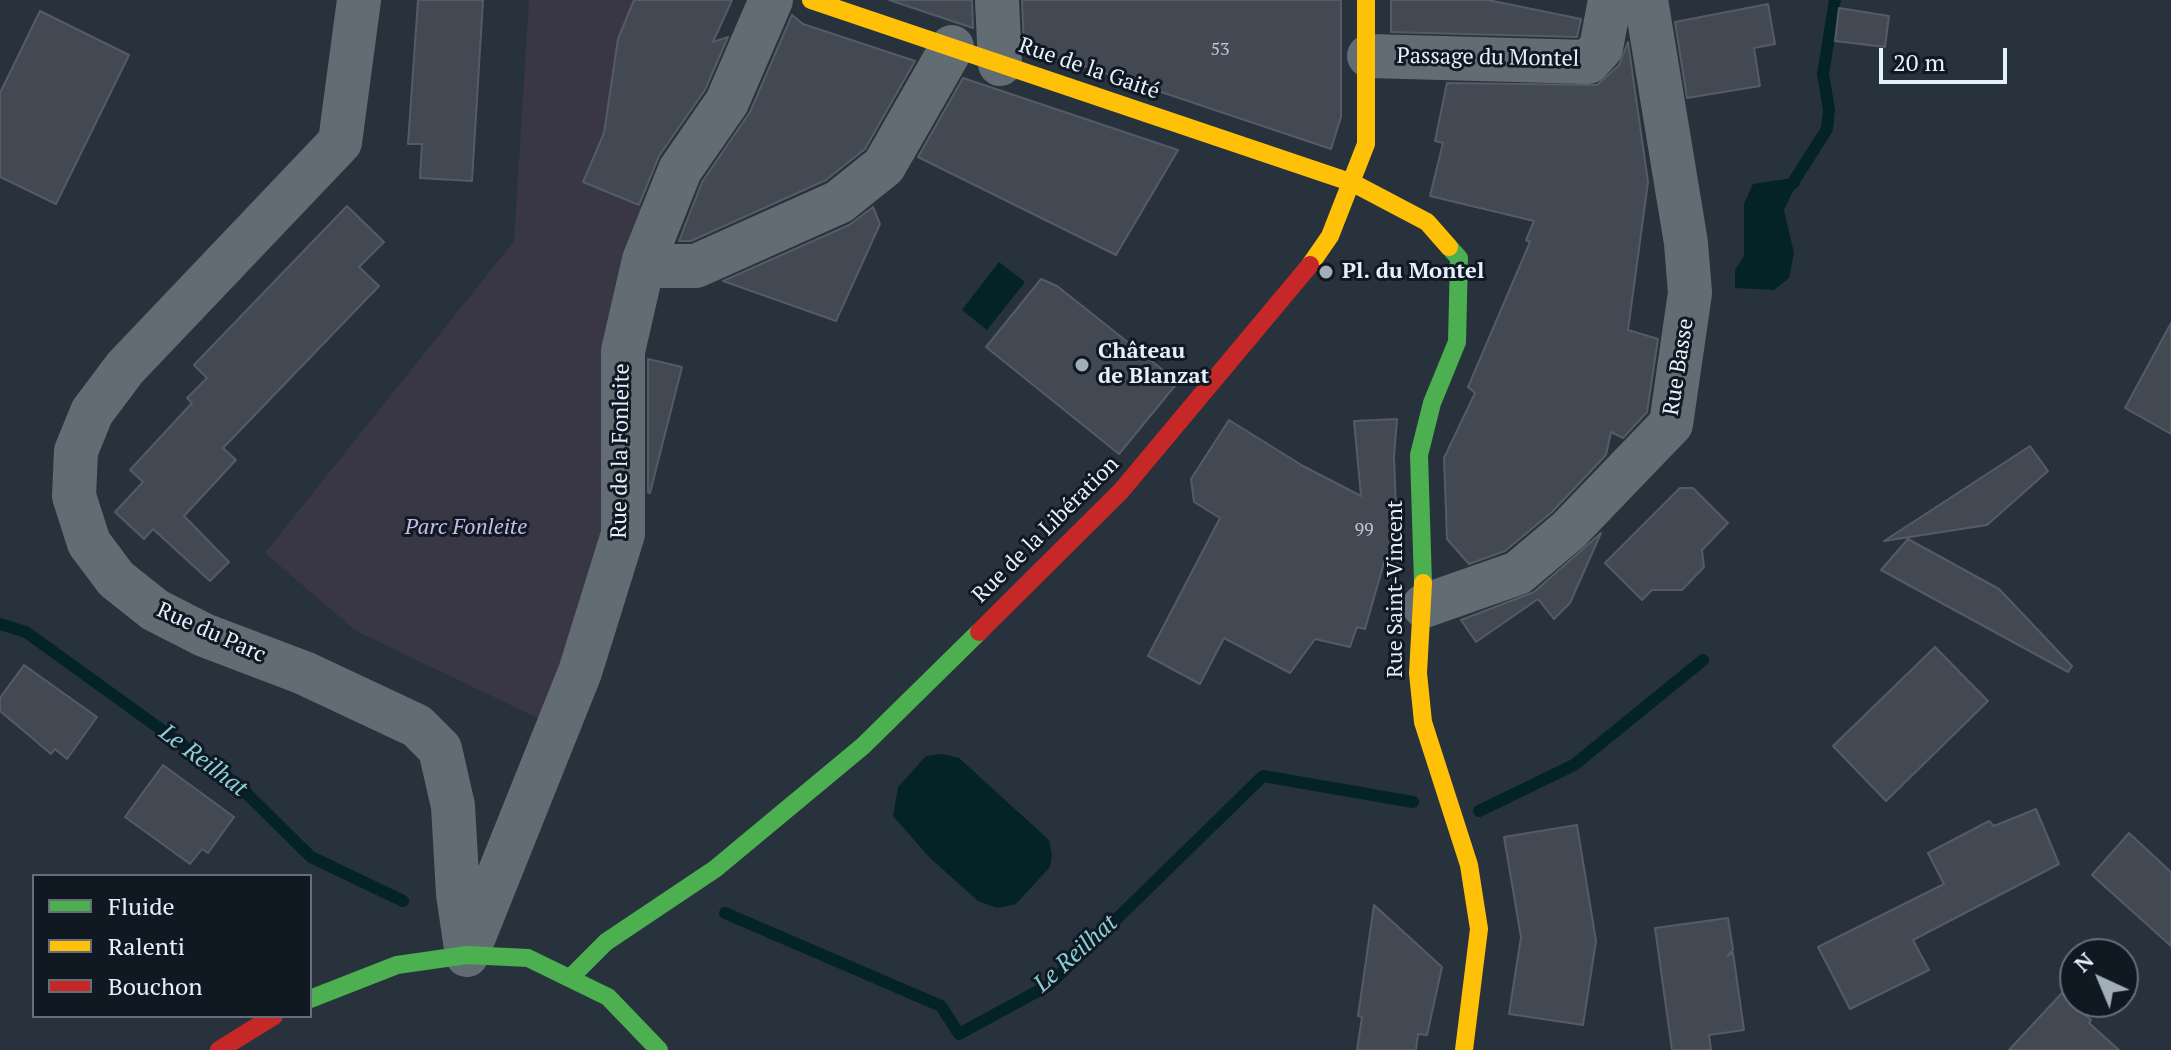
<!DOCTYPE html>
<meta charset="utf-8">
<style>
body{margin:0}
#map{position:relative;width:2171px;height:1050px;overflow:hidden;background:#28323d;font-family:"PT Serif",serif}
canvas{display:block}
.legend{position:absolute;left:32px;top:874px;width:280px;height:144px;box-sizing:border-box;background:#101822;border:2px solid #656e7a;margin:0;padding:10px 14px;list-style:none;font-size:24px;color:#e4f0fe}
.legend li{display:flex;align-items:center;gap:16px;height:40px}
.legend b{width:40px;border:2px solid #656e7a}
.north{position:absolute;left:2059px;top:938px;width:80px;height:80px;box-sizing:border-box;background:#101822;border:2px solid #656e7a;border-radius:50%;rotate:316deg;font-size:22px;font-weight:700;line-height:32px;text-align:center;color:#e4f0fe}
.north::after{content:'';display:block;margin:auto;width:28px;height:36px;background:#a2aeba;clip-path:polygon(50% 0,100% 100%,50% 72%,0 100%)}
.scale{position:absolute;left:1879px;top:48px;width:128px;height:36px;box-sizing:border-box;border:4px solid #e4f0fe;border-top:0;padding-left:10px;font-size:24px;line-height:28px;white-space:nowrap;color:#e4f0fe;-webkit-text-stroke:6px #101822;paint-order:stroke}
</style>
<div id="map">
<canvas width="2171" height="1050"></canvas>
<ul class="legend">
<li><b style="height:10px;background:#4caf50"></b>Fluide</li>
<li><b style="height:10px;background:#ffc107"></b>Ralenti</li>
<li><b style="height:10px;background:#c62828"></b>Bouchon</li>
</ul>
<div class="north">N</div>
<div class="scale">20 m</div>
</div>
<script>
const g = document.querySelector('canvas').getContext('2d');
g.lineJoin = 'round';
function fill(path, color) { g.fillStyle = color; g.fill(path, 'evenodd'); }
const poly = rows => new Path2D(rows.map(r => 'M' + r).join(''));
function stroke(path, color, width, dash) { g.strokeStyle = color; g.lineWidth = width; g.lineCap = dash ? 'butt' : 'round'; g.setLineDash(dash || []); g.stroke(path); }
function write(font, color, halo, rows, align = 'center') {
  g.font = font + ' "PT Serif",serif'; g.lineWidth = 6; g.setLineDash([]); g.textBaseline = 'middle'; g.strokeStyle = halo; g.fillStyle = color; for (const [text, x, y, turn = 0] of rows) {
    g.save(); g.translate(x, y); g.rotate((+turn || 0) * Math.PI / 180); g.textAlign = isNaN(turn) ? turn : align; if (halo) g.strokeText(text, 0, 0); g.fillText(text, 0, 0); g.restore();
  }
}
fill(poly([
 [529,0,634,0,617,42,604,133,583,182,648,210,614,531,546,722,356,631,265,553,514,241]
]), '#393645');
fill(poly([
 [1792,178,1800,185,1794,189,1784,210,1794,253,1789,278,1774,290,1735,288,1735,270,1744,256,1744,204,1753,184],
 [999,262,1025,282,987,330,962,310],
 [942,754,959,758,1049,840,1052,855,1050,867,1016,904,997,908,978,901,929,857,893,816,898,787,926,756]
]), '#042327');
stroke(poly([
 [1792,184,1827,129,1829,110,1823,74,1835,0],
 [0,624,26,632,238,785,311,857,403,901],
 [1479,811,1574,765,1703,660],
 [725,913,941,1006,959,1034,1049,985,1263,776,1413,802]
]), '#042327', 12);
const building = poly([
 [418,0,483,0,472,181,420,178,422,144,408,144,418,0],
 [634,0,732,0,713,42,728,37,705,90,659,156,639,205,583,182,604,133,618,39,634,0],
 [889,0,972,0,973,28,889,0],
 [1022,0,1341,0,1341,117,1331,149,1024,46,1022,0],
 [1391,0,1488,0,1581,19,1577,37,1391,32,1391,0],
 [1768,4,1775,44,1754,48,1760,86,1687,98,1675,22,1768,4],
 [1839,8,1889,16,1885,47,1835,41,1839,8],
 [40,11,129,55,56,204,0,177,0,93,40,11],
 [792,15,803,24,915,61,865,149,826,180,691,241,679,241,702,182,750,112,792,15],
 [1628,42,1648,182,1628,330,1658,339,1647,412,1623,438,1611,432,1606,455,1552,512,1505,551,1469,564,1447,539,1444,458,1475,393,1468,387,1530,242,1526,240,1534,221,1430,196,1443,143,1435,141,1447,83,1597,85,1619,65,1628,42],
 [963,78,1178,150,1116,255,918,157,963,78],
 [347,206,384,242,359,267,379,286,223,448,236,460,184,516,229,562,210,581,153,529,144,539,115,512,143,482,130,470,192,403,187,398,207,378,194,365,347,206],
 [873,207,880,224,836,321,723,281,849,225,873,207],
 [1041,279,1057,286,1178,382,1119,454,986,347,1041,279],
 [2171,323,2171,434,2125,408,2171,323],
 [648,359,682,367,650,493,648,492,648,359],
 [1397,419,1394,456,1398,562,1385,559,1365,629,1357,627,1350,647,1315,639,1290,673,1224,638,1200,684,1148,656,1220,518,1194,502,1191,479,1229,420,1303,466,1361,496,1354,421,1397,419],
 [2030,446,2048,471,1987,525,1884,541,2030,446],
 [1680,488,1693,488,1728,523,1702,550,1704,567,1682,590,1652,590,1642,600,1605,563,1680,488],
 [1601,533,1570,603,1554,619,1538,599,1476,642,1461,620,1534,592,1601,533],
 [1908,539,1999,589,2072,666,2068,672,1881,570,1908,539],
 [1935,647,1988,701,1886,801,1833,746,1935,647],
 [24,665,97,717,67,759,55,749,51,754,0,711,0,698,24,665],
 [163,765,234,817,208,853,202,849,190,864,125,817,163,765],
 [2036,809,2059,864,1913,940,1929,970,1850,1009,1818,947,1944,884,1928,853,1989,821,1994,826,2036,809],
 [1577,825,1596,941,1583,1025,1509,1014,1521,937,1504,837,1577,825],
 [2129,833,2171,872,2171,946,2092,875,2129,833],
 [1374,905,1442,967,1427,1035,1418,1034,1416,1050,1357,1050,1362,1017,1358,1016,1374,905],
 [1728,918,1733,950,1727,956,1733,953,1744,1030,1709,1035,1711,1050,1672,1050,1655,928,1728,918],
 [2062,993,2091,1020,2089,1023,2119,1050,2009,1050,2062,993]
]);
fill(building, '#434952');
stroke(building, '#555b66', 2);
stroke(poly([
 [359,0,340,142,125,368,92,412,76,451,74,496,89,543,116,579,155,610,204,635,304,673,417,726,440,749,453,806,458,894,467,955],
 [997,0,1000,64],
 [1369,56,1588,62,1601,48,1610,0],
 [644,260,659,266,696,266,839,202,884,166,952,47],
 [1424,606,1518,573,1569,530,1671,424,1690,293,1686,243,1646,0],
 [469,949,580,672,623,534,623,351,644,260,680,170,727,102,771,0]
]), '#626d73', 44);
stroke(poly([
 [1423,583,1419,455,1432,403,1457,342,1459,258,1449,247],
 [572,976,606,942,715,869,863,746,979,632],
 [310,999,397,965,467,955,528,958,608,997,659,1050]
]), '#4caf50', 18);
stroke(poly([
 [811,0,1353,183,1427,222,1449,247],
 [1310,265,1330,236,1366,144,1366,0],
 [1423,583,1418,673,1423,722,1469,865,1479,929,1464,1050]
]), '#ffc107', 18);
stroke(poly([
 [979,632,1121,491,1310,265],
 [219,1050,274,1016]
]), '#c62828', 18);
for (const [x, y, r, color] of [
 [1326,272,8,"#a2aeba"],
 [1082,365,8,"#a2aeba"]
]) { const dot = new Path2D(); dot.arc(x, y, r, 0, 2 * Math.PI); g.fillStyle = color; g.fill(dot); stroke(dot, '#101822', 3); }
write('18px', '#bcc6d3', null, [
 ["53",1220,50],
 ["99",1364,530]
]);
write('22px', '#e4f0fe', '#101822', [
 ["Passage du Montel",1488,58,1],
 ["Rue de la Gaité",1089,69,19],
 ["Rue Basse",1679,367,-81],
 ["Rue de la Fonleite",621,451,-89],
 ["Rue de la Libération",1046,530,-45],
 ["Rue Saint-Vincent",1396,589,-90],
 ["Rue du Parc",211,633,24]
]);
write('bold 22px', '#e4f0fe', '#101822', [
 ["Pl. du Montel",1342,272],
 ["Château",1098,352],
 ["de Blanzat",1098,377]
], 'left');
write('italic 22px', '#c9b9eb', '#101822', [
 ["Parc Fonleite",466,528]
]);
write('italic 24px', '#8aced8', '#101822', [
 ["Le Reilhat",203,761,37],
 ["Le Reilhat",1076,954,-42]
]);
</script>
